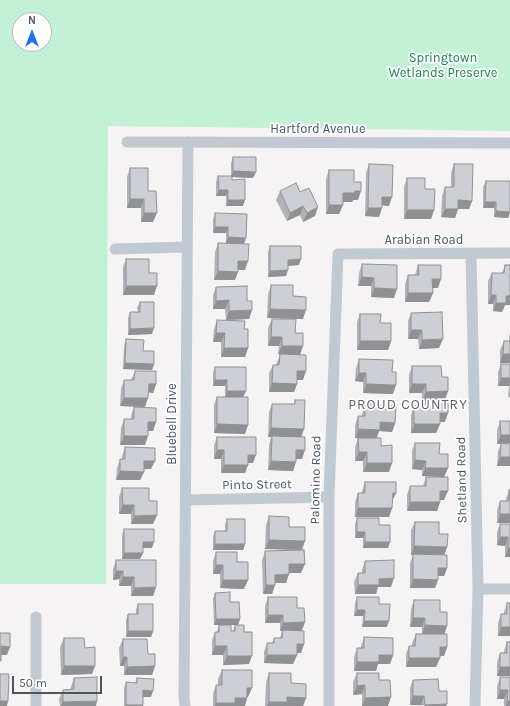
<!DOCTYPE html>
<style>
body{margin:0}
#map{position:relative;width:510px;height:706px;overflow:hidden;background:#f5f3f3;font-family:Karla,sans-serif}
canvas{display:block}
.north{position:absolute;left:12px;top:12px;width:40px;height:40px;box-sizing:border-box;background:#fff;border:1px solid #b7bbc0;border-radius:50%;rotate:0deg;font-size:11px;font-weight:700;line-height:16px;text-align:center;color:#4a5661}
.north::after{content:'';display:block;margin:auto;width:14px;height:18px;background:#1a73e8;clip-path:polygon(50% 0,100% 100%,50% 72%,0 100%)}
.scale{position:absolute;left:12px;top:676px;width:90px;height:18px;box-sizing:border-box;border:2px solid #4a5661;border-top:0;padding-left:5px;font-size:12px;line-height:14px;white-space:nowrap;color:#4a5661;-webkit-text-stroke:3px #fff;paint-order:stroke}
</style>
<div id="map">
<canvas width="510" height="706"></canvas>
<div class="north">N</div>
<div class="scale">50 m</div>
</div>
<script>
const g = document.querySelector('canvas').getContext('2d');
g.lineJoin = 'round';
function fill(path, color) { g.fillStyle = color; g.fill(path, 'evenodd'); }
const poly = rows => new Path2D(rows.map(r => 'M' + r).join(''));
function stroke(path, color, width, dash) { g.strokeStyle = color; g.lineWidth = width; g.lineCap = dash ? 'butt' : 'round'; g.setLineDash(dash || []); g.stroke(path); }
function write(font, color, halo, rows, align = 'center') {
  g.font = font + ' Karla,sans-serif'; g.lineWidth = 3.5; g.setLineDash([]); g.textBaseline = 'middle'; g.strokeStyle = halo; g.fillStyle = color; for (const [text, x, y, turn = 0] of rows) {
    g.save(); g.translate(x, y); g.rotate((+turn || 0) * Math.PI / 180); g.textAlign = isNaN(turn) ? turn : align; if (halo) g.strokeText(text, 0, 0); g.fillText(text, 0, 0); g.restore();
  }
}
fill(poly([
 [0,0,510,0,510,131,108,126,106,584,0,584],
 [20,20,44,20,44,44,20,44]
]), '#c3f1d5');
stroke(poly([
 [127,142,510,143],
 [115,249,187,247],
 [471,253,478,589,475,706],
 [186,500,329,497],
 [478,589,510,589],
 [36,617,36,706],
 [185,706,184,697,188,142],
 [329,706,329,497,338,254,510,253]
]), '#c1cad2', 11);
fill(poly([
 [233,157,253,178,232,177,232,180,243,206,226,206,226,196,216,196,216,182,218,176,231,176,231,163],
 [369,164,389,206,382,205,379,217,365,216,366,173],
 [454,164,472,201,469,209,458,209,455,218,441,217,442,196,445,187,451,187,451,173],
 [130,168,148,191,153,222,141,222,141,208,127,208,127,177],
 [329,170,354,182,358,200,353,200,352,202,343,202,339,214,326,214,326,179],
 [407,178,425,189,434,210,431,219,404,219,404,187],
 [486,181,510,212,508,218,494,217,494,208,483,208,483,187],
 [280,191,300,192,315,216,303,222,300,215,287,221,276,200],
 [215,213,244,244,226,243,226,233,213,233,213,219],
 [218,243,245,270,238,270,235,280,214,280,215,252],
 [270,246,299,265,288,266,286,276,268,277,268,252],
 [126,259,149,273,154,295,123,295,123,267],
 [362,264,394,298,371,297,371,286,358,286,359,273],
 [418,265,438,288,433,288,433,293,429,302,405,302,405,284,408,275,415,275],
 [505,265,505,305,502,312,493,311,493,304,488,304,488,281,492,273,502,273],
 [271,285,293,296,303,319,267,318,268,294],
 [216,287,247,301,252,310,249,319,226,320,225,309,213,309,213,295],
 [140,302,152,334,128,335,128,318,130,312,138,312,137,308],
 [411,313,439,348,419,349,418,339,408,339,408,321],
 [360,314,380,323,391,341,388,350,357,350,357,322],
 [272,319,295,333,300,355,303,380,297,380,294,392,269,392,269,373,273,365,276,365,280,355,278,354,279,346,268,346,268,328],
 [217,320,244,329,248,348,245,357,221,357,221,342,213,342,214,329],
 [510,333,510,363,500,363,500,350,504,341,509,341,509,337],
 [126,339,143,351,154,364,152,370,123,369,124,346],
 [359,359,393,394,363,393,363,382,355,381,356,368],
 [501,364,510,364,510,397,508,397,509,386,498,386,498,372],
 [412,366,442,377,448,391,445,399,445,422,440,422,440,424,436,433,411,433,411,415,414,406,423,406,425,401,422,401,422,393,409,393,409,375],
 [215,367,246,391,243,397,245,434,214,433,214,405,217,397,225,397,225,386,213,386,213,373],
 [135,371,156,384,153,393,148,392,145,407,120,406,121,389,124,380,131,380],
 [295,400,301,437,302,459,296,459,293,471,268,470,269,445,271,437,268,437,269,412,272,404,294,404],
 [365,405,395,423,392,432,379,431,377,438,381,446,389,472,363,472,363,461,355,461,355,447,358,438,363,438,355,438,355,425,358,416,362,416,362,414],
 [134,407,156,422,153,431,148,431,145,445,120,445,121,428,124,419,131,419,131,416],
 [500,421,504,444,510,444,497,466,498,452,501,444,497,444,497,430],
 [217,437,253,463,248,463,245,473,221,473,221,459,214,459,214,446],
 [415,443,439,454,444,477,422,476,422,470,412,469,412,451],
 [125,447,151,469,144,469,144,472,140,480,116,480,117,468,120,459,122,459,122,456],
 [426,477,444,500,440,500,440,502,437,511,407,511,407,495,410,486,423,486],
 [365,482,396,493,392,501,392,508,389,517,355,517,355,502,358,493,362,493,362,491],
 [122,488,149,501,157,515,153,524,131,524,131,514,119,514,119,497],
 [509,490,510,523,497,523,497,510,500,501,506,501,506,499],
 [269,516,289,527,302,550,265,549,266,525],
 [357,518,379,525,390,542,388,548,363,548,363,538,355,538,355,524],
 [227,519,245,544,243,550,213,550,213,537,215,531,225,531,225,525],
 [415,522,439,534,447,547,444,555,447,568,444,576,438,576,435,588,410,588,410,563,413,555,411,555,411,530],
 [500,524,510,524,510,557,505,557,505,546,497,545,497,532],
 [124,529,152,548,143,548,143,553,140,559,122,559,122,535],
 [265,551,301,573,289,573,286,583,275,583,272,594,263,594,262,560],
 [216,552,237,562,244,589,220,588,220,574,213,574,213,561],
 [116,560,156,587,153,596,131,596,131,586,119,586,119,579,113,580,113,569],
 [365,561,391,587,378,587,376,594,355,594,354,582,358,573,362,573,362,570],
 [215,593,230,602,240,619,238,625,231,625,231,631,233,631,235,625,244,632,249,664,223,665,223,655,212,655,212,640,215,632,217,632,219,625,214,625,213,599],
 [268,597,297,608,305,622,302,631,304,644,301,653,297,653,297,655,293,664,264,663,264,652,267,643,272,643,274,638,280,638,282,631,280,631,280,623,265,623,265,606],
 [357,597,379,604,387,627,362,627,363,616,354,616,355,603],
 [414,600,440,612,447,626,444,634,447,647,444,656,440,656,440,658,436,667,406,667,406,654,409,646,412,646,412,643,416,634,422,634,422,627,410,627,411,609],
 [507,603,510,636,498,636,498,623,501,614,504,614,504,612],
 [138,604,153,631,151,637,126,637,126,620,128,614,136,614,136,610],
 [364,637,393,655,390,664,378,664,376,671,354,671,354,657,357,648,361,648,361,646],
 [64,638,85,648,95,666,92,674,61,675,60,647],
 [123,639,148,654,155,666,152,675,124,675,124,666,120,666,119,648],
 [507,642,510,676,497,676,497,662,500,653,504,653,504,651],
 [222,670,248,697,247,697,245,706,213,706,213,694,216,685,218,685,218,679],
 [269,673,291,683,306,698,303,706,265,706,266,682],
 [357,673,379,680,388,706,362,706,362,694,353,695,353,682],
 [500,677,510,677,510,706,504,706,504,699,497,699,497,686],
 [74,678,96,706,60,706,59,699,63,690,71,689,71,687],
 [137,678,151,697,143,697,143,706,124,706,124,688,126,682,135,683],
 [413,680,439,691,447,704,446,706,410,705,410,688]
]), '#b0b2b7');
fill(poly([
 [233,171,256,172,253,178,231,177],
 [219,190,228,190,226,196,216,196],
 [355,191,361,191,358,200,353,200,352,202,339,202,343,193],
 [382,197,392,197,389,206,379,205],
 [130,199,144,199,141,208,127,208],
 [228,200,245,200,243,206,226,206],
 [458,200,472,201,469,209,458,209,455,218,441,217,445,209],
 [485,202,496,202,494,208,483,208],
 [329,205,343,205,339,214,326,214],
 [303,206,300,215,287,221,290,213],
 [318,207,315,216,303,222,307,213],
 [368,208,382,208,379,217,365,216],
 [407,210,434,210,431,219,404,219],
 [496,211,510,212,508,218,494,217],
 [144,213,157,213,153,222,141,222],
 [215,227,228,227,226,233,213,233],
 [228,237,246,238,244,244,226,243],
 [301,259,299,265,286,266,288,260],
 [238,261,248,261,245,270,235,270],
 [288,270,286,276,268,277,270,271],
 [218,271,238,272,235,280,214,280],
 [362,277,374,278,371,286,358,286],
 [432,279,441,279,438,288,429,288],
 [126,286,157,286,154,295,123,295],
 [374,288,397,289,394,298,371,297],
 [408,293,433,293,429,302,405,302],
 [491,295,496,295,493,304,488,304],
 [506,296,510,296,510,305,505,305,502,312,493,311,496,303],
 [229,300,225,309,213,309,216,301],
 [270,309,306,310,303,319,267,318],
 [252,310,249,319,226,320,229,311],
 [154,328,152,334,128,335,130,329],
 [411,330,422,330,418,339,408,339],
 [216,333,225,333,221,342,213,342],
 [271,337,282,337,279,346,268,346],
 [443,339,439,348,419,349,422,340],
 [360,341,391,341,388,350,357,350],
 [282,346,303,346,300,355,278,354],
 [224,348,248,348,245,357,221,357],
 [503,354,510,354,510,363,500,363],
 [125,363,154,364,152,370,123,369],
 [297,371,306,371,303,380,294,380],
 [359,373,366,373,363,382,355,381],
 [501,378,510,378,510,382,509,386,498,386],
 [215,380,227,380,225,386,213,386],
 [272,383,297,384,294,392,269,392],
 [149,384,156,384,153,393,145,392],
 [366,384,396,385,393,394,363,393],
 [412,384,426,384,422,393,409,393],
 [227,391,246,391,243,397,225,397],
 [448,391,445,400,426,399,425,401,422,401,426,392],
 [124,398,148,398,145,407,120,406],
 [440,413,448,413,445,422,437,422],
 [148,422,156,422,153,431,145,431],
 [380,422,395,423,392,432,379,431,376,439,355,438,358,429],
 [217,424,248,425,245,434,214,433],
 [414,424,440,424,436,433,411,433],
 [271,428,304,429,301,438,268,437],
 [501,435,510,435,510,443,497,444],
 [124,436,148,436,145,445,120,445],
 [217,450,224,450,221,459,214,459],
 [296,450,305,450,302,459,293,459],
 [359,452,367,452,363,461,355,461],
 [248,455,256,455,253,463,245,463],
 [500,457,510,457,510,466,497,466],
 [415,460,426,461,422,470,412,469],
 [144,461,155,461,151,469,140,469],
 [271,461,296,462,293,471,268,470],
 [367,463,392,463,389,472,363,472],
 [224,465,248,465,245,473,221,473],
 [425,468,448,468,444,477,422,476],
 [120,471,144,472,140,480,116,480],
 [440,491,448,491,444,500,437,500],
 [393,493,396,493,392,501],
 [410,502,440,502,437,511,407,511],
 [123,505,134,505,131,514,119,514],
 [358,508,392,508,389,517,355,517],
 [500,514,510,514,510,523,497,523],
 [157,515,153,524,131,524,134,516],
 [357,532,365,532,363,538,355,538],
 [500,537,508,537,505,546,497,545],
 [269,540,305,541,302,550,265,549],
 [143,542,154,542,152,548,141,548],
 [365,542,390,542,388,548,363,548],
 [215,544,245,544,243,550,213,550],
 [414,546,447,547,444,556,411,555],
 [508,548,510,548,510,557,505,557],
 [124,553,143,553,140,559,122,559],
 [289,564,305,564,301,573,286,573],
 [216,565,223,565,220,574,213,574],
 [438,568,447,568,444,576,435,576],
 [116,571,123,571,119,579,113,580],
 [289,574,286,583,272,583,275,575],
 [123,577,134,577,131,586,119,586],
 [394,578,391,587,378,587,376,594,355,594,358,585,379,579],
 [413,579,438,580,435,588,410,588],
 [223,580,248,580,244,589,220,588],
 [266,585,275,585,272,594,263,594],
 [156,587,153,596,131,596,134,588],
 [357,610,365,610,363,616,354,616],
 [268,615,283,615,280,623,265,623],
 [413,618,425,618,422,627,410,627],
 [216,619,240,619,238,625,214,625],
 [364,621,389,621,387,627,362,627],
 [305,622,301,631,280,631,283,623],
 [425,625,447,626,444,635,422,634],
 [501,627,510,627,510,636,498,636],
 [128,631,153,631,151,637,126,637],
 [297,644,304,644,301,653,294,653],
 [1,646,10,647,7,655,0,655],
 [215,646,227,646,223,655,212,655],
 [440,647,447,647,444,656,436,656],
 [267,655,297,655,293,664,264,663],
 [379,655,393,655,390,664,378,664,376,671,354,671,357,662],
 [227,656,252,656,249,664,223,665],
 [123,657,127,657,124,666,120,666],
 [409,658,440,658,436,667,406,667],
 [64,666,95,666,92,674,61,675],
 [155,666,152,675,124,675,127,667],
 [500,667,510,667,510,676,497,676],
 [365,685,362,694,353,695,357,686],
 [247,688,252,688,248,697,244,697],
 [143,690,153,691,151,697,141,697],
 [500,690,508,690,504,699,497,699],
 [413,696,424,696,421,705,410,705],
 [287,697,306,698,303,706,267,706,269,702],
 [391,697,388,706,362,706,365,698],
 [235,698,247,698,245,706,215,706,216,703],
 [0,701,8,701,7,706,0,706],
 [97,701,96,706,61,706,63,702],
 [507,701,510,701,510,706,506,706],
 [447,704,446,706,424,706,425,705],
 [126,705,143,705,143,706,125,706]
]), '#909195');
const building = poly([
 [233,157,256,157,256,172,233,171,233,157],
 [369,164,393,165,392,197,382,197,382,208,368,208,369,164],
 [454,164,473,164,472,201,458,200,458,209,445,209,445,187,454,187,454,164],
 [130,168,148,168,148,191,156,191,157,213,144,213,144,199,130,199,130,168],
 [329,170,354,170,354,182,361,182,361,191,355,191,355,193,343,193,343,205,329,205,329,170],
 [218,176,232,176,232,180,245,179,245,200,228,200,228,190,219,190,218,176],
 [407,178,425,178,425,189,435,189,434,210,407,210,407,178],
 [486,181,510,181,510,212,496,211,496,202,485,202,486,181],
 [296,183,300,192,309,188,318,207,307,213,303,206,290,213,280,191,296,183],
 [215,213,247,214,246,238,228,237,228,227,215,227,215,213],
 [218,243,249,244,248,261,238,261,238,272,218,271,218,243],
 [270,246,301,246,301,259,288,260,288,270,270,271,270,246],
 [126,259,149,259,149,273,157,273,157,286,126,286,126,259],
 [362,264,397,265,397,289,374,288,374,278,362,277,362,264],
 [418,265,441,265,441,279,432,279,433,293,408,293,408,275,419,275,418,265],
 [505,265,510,265,510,296,506,296,506,303,496,303,496,295,491,295,492,273,504,273,505,265],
 [271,285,293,285,293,296,306,297,306,310,270,309,271,285],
 [247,286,247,301,252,301,252,310,229,311,229,300,216,301,216,287,247,286],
 [140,302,154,302,154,328,130,329,130,312,140,312,140,302],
 [442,312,443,339,422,340,422,330,411,330,411,313,442,312],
 [360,314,381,314,380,323,391,323,391,341,360,341,360,314],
 [272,319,296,319,295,333,303,333,303,346,282,346,282,337,271,337,272,319],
 [217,320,245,321,244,329,248,329,248,348,224,348,225,333,216,333,217,320],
 [126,339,144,340,143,351,154,351,154,364,125,363,126,339],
 [504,341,510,341,510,354,503,354,504,341],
 [280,354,306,355,306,371,297,371,297,384,272,383,273,365,279,365,280,354],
 [359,359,393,360,392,372,396,372,396,385,366,384,366,373,359,373,359,359],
 [501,364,510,364,510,378,501,378,501,364],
 [412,366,441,366,442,377,448,377,448,391,426,392,426,384,412,384,412,366],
 [215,367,246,367,246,391,227,391,227,380,215,380,215,367],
 [135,371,156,371,156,384,149,384,148,398,124,398,124,380,134,380,135,371],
 [217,397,248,397,248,425,217,424,217,397],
 [426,399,448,400,448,413,440,413,440,424,414,424,414,406,425,406,426,399],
 [295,400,305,400,304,429,271,428,272,404,295,404,295,400],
 [365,405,396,406,395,423,380,422,380,430,358,429,358,416,365,416,365,405],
 [134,407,156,408,156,422,148,422,148,436,124,436,124,419,134,419,134,407],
 [500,421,510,421,510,435,501,435,500,421],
 [272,436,305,437,305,450,296,450,296,462,271,461,272,436],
 [217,437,256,437,256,455,248,455,248,465,224,465,224,450,217,450,217,437],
 [358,438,381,438,381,446,392,445,392,463,367,463,367,452,359,452,358,438],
 [415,443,440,443,439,454,448,454,448,468,425,468,426,461,415,460,415,443],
 [501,443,510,444,510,457,500,457,501,443],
 [125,447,155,448,155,461,144,461,144,472,120,471,120,459,125,459,125,447],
 [426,477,448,477,448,491,440,491,440,502,410,502,410,486,426,486,426,477],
 [365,482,396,482,396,493,393,493,392,508,358,508,358,493,365,493,365,482],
 [122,488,149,488,149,501,157,501,157,515,134,516,134,505,123,505,122,488],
 [509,490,510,490,510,514,500,514,500,501,509,501,509,490],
 [269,516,289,517,289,527,305,527,305,541,269,540,269,516],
 [357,518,379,518,379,525,390,525,390,542,365,542,365,532,357,532,357,518],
 [227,519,245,519,245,544,215,544,215,531,227,531,227,519],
 [415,522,439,522,439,534,448,534,447,547,414,546,415,522],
 [500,524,510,524,510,548,508,548,508,537,500,537,500,524],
 [124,529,154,529,154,542,143,542,143,553,124,553,124,529],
 [304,550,305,564,289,564,289,574,275,575,275,585,266,585,265,551,304,550],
 [216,552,237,552,237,562,248,562,248,580,223,580,223,565,216,565,216,552],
 [413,554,447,555,447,568,438,568,438,580,413,579,413,554],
 [116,560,156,560,156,587,134,588,134,577,123,577,123,571,116,571,116,560],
 [394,560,394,578,379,579,379,585,358,585,358,573,365,573,365,561,394,560],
 [230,592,230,602,239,602,240,619,216,619,215,593,230,592],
 [268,597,297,597,297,608,304,608,305,622,283,623,283,615,268,615,268,597],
 [357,597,379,597,379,604,390,604,389,621,364,621,365,610,357,610,357,597],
 [414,600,440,600,440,612,447,612,447,626,425,625,425,618,413,618,414,600],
 [507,603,510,603,510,627,501,627,501,614,507,614,507,603],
 [138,604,153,604,153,631,128,631,128,614,138,614,138,604],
 [219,625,231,625,231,631,235,631,235,625,244,625,244,632,252,632,252,656,227,656,227,646,215,646,215,632,219,632,219,625],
 [283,630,304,631,304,644,297,644,297,655,267,655,267,643,274,643,274,638,282,638,283,630],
 [0,633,10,633,10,647,1,646,1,661,0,661,0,633],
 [416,634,447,634,447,647,440,647,440,658,409,658,409,646,415,646,416,634],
 [364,637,393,638,393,655,379,655,379,662,357,662,357,648,364,648,364,637],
 [64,638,84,638,85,648,95,647,95,666,64,666,64,638],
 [123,639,147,639,148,654,155,654,155,666,127,667,127,657,123,657,123,639],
 [507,642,510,642,510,667,500,667,500,653,507,653,507,642],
 [222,670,252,670,252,688,247,688,247,698,235,698,235,703,216,703,216,685,222,685,222,670],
 [269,673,291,673,291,683,306,684,306,698,287,697,287,702,269,702,269,673],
 [357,673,379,673,379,680,390,680,391,697,365,698,365,685,357,686,357,673],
 [0,674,9,674,8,701,0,701,0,674],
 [97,677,97,701,63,702,63,690,74,689,74,678,97,677],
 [500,677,510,677,510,701,507,701,508,690,500,690,500,677],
 [137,678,154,679,153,691,143,690,143,705,126,705,126,682,137,683,137,678],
 [438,679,439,691,447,691,447,704,425,705,424,696,413,696,413,680,438,679]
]);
fill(building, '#cdcfd5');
stroke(building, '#909195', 1);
write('13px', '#17864f', '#fff', [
 ["Springtown",443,58],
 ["Wetlands Preserve",443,73]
]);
write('13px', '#4a5661', '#fff', [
 ["Hartford Avenue",318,129],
 ["Arabian Road",424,240],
 ["Bluebell Drive",172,424,-90],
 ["Palomino Road",316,480,-89],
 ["Shetland Road",462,480,-91],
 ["Pinto Street",257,485,-1]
]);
g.letterSpacing = '1px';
write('14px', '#5f6368', '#fff', [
 ["PROUD COUNTRY",408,405]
]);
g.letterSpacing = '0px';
</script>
